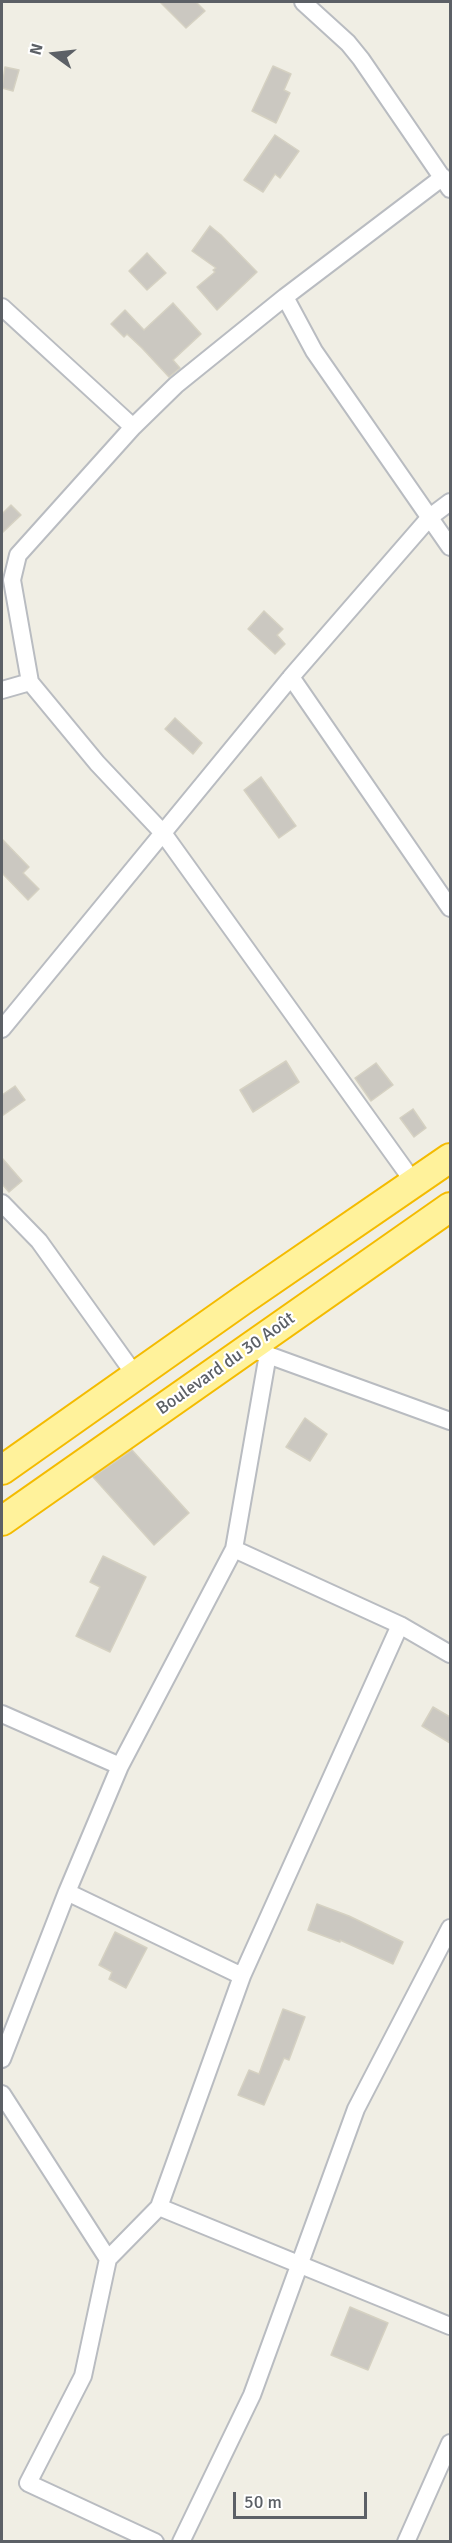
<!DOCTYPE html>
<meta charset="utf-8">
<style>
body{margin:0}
#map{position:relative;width:452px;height:2543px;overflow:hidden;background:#f0eee4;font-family:Signika,sans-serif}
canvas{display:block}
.frame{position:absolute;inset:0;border:3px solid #5c6066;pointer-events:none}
.north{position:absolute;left:24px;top:24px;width:60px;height:60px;-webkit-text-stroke:4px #fff;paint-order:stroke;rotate:285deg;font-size:16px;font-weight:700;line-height:24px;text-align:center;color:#5c6066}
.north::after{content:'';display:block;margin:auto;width:21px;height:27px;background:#5c6066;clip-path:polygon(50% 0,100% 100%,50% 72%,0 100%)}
.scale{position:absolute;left:233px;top:2492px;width:134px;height:27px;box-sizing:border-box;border:3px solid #5c6066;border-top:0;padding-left:8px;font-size:18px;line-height:21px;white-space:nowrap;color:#5c6066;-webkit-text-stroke:4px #fff;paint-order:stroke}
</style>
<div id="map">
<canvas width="452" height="2543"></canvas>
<div class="frame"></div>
<div class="north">N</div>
<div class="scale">50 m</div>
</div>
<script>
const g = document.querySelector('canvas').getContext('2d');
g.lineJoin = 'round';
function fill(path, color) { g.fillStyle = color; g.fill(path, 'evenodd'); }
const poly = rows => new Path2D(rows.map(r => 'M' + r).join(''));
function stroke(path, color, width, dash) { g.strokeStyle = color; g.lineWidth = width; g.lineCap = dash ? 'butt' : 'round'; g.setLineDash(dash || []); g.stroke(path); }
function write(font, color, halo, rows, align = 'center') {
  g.font = font + ' Signika,sans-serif'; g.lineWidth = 4.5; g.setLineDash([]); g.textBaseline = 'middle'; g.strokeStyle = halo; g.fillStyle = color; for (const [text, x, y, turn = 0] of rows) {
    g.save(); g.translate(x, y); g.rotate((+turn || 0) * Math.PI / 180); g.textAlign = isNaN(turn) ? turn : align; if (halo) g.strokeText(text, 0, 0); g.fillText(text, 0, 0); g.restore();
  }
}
const building = poly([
 [160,2,196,2,205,11,186,28,160,2],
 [273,66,291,74,284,90,290,93,276,123,252,111,273,66],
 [5,67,19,70,13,91,2,88,5,67],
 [275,135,299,151,280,178,275,174,263,192,244,180,275,135],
 [210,226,221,235,257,272,217,310,197,287,215,272,213,270,216,268,192,251,210,226],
 [147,253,166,273,147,290,129,271,147,253],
 [173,303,201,334,173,360,180,368,169,377,142,348,127,334,124,337,111,324,125,310,144,330,173,303],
 [11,505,21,515,2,533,2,514,11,505],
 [264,611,283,629,277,635,285,644,275,654,248,629,264,611],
 [175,718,202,743,193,754,165,729,175,718],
 [261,777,296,826,279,838,244,790,261,777],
 [2,839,29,867,23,873,39,889,28,900,2,873,2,839],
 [286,1061,299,1082,253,1112,240,1090,286,1061],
 [376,1063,393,1085,371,1101,355,1078,376,1063],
 [15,1086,25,1100,2,1116,2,1095,15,1086],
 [413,1109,426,1128,414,1137,400,1118,413,1109],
 [2,1158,22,1181,9,1192,2,1184,2,1158],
 [305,1418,327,1434,310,1461,286,1447,305,1418],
 [132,1450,189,1513,154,1545,93,1477,132,1450],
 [103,1556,146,1577,110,1652,76,1636,100,1587,90,1582,103,1556],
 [433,1707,450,1717,450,1743,422,1726,433,1707],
 [317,1904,349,1916,403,1942,393,1964,340,1940,340,1942,308,1930,317,1904],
 [115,1932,147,1948,126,1988,109,1979,112,1972,99,1965,115,1932],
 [283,2009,305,2017,289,2060,284,2058,264,2105,238,2095,249,2070,259,2074,283,2009],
 [350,2307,388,2323,368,2370,331,2355,350,2307]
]);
fill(building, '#cbc8c1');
stroke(building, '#d5d1c2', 1.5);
const minor = poly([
 [303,2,348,43,361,59,450,189],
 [443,177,285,297,314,351,450,547],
 [2,307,133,427,176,385,285,297],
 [291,677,450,908],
 [30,682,12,580,18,555,133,427],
 [2,690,30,682,97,763,163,833,415,1184],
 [2,1029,291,677,430,517,450,502],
 [2,1203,39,1241,135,1375],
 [257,1351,450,1421],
 [234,1549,400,1625,450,1654],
 [2,1714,120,1766],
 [67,1892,242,1976],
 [2,2059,67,1892,120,1766,234,1549,268,1354],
 [2,2094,108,2259,83,2376,28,2483,155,2542],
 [159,2207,450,2326],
 [108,2259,159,2207,242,1976,400,1625],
 [181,2542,252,2395,356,2109,450,1928],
 [406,2542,450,2443]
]);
const trunk = poly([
 [2,1470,243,1300,450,1158],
 [2,1521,450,1207]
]);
stroke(minor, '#b9bcc1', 20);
stroke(trunk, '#f4bb00', 32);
stroke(minor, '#fff', 16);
stroke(trunk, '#fff29b', 28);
write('18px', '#5c6066', '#fff', [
 ["Boulevard du 30 Août",226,1364,-35]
]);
</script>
